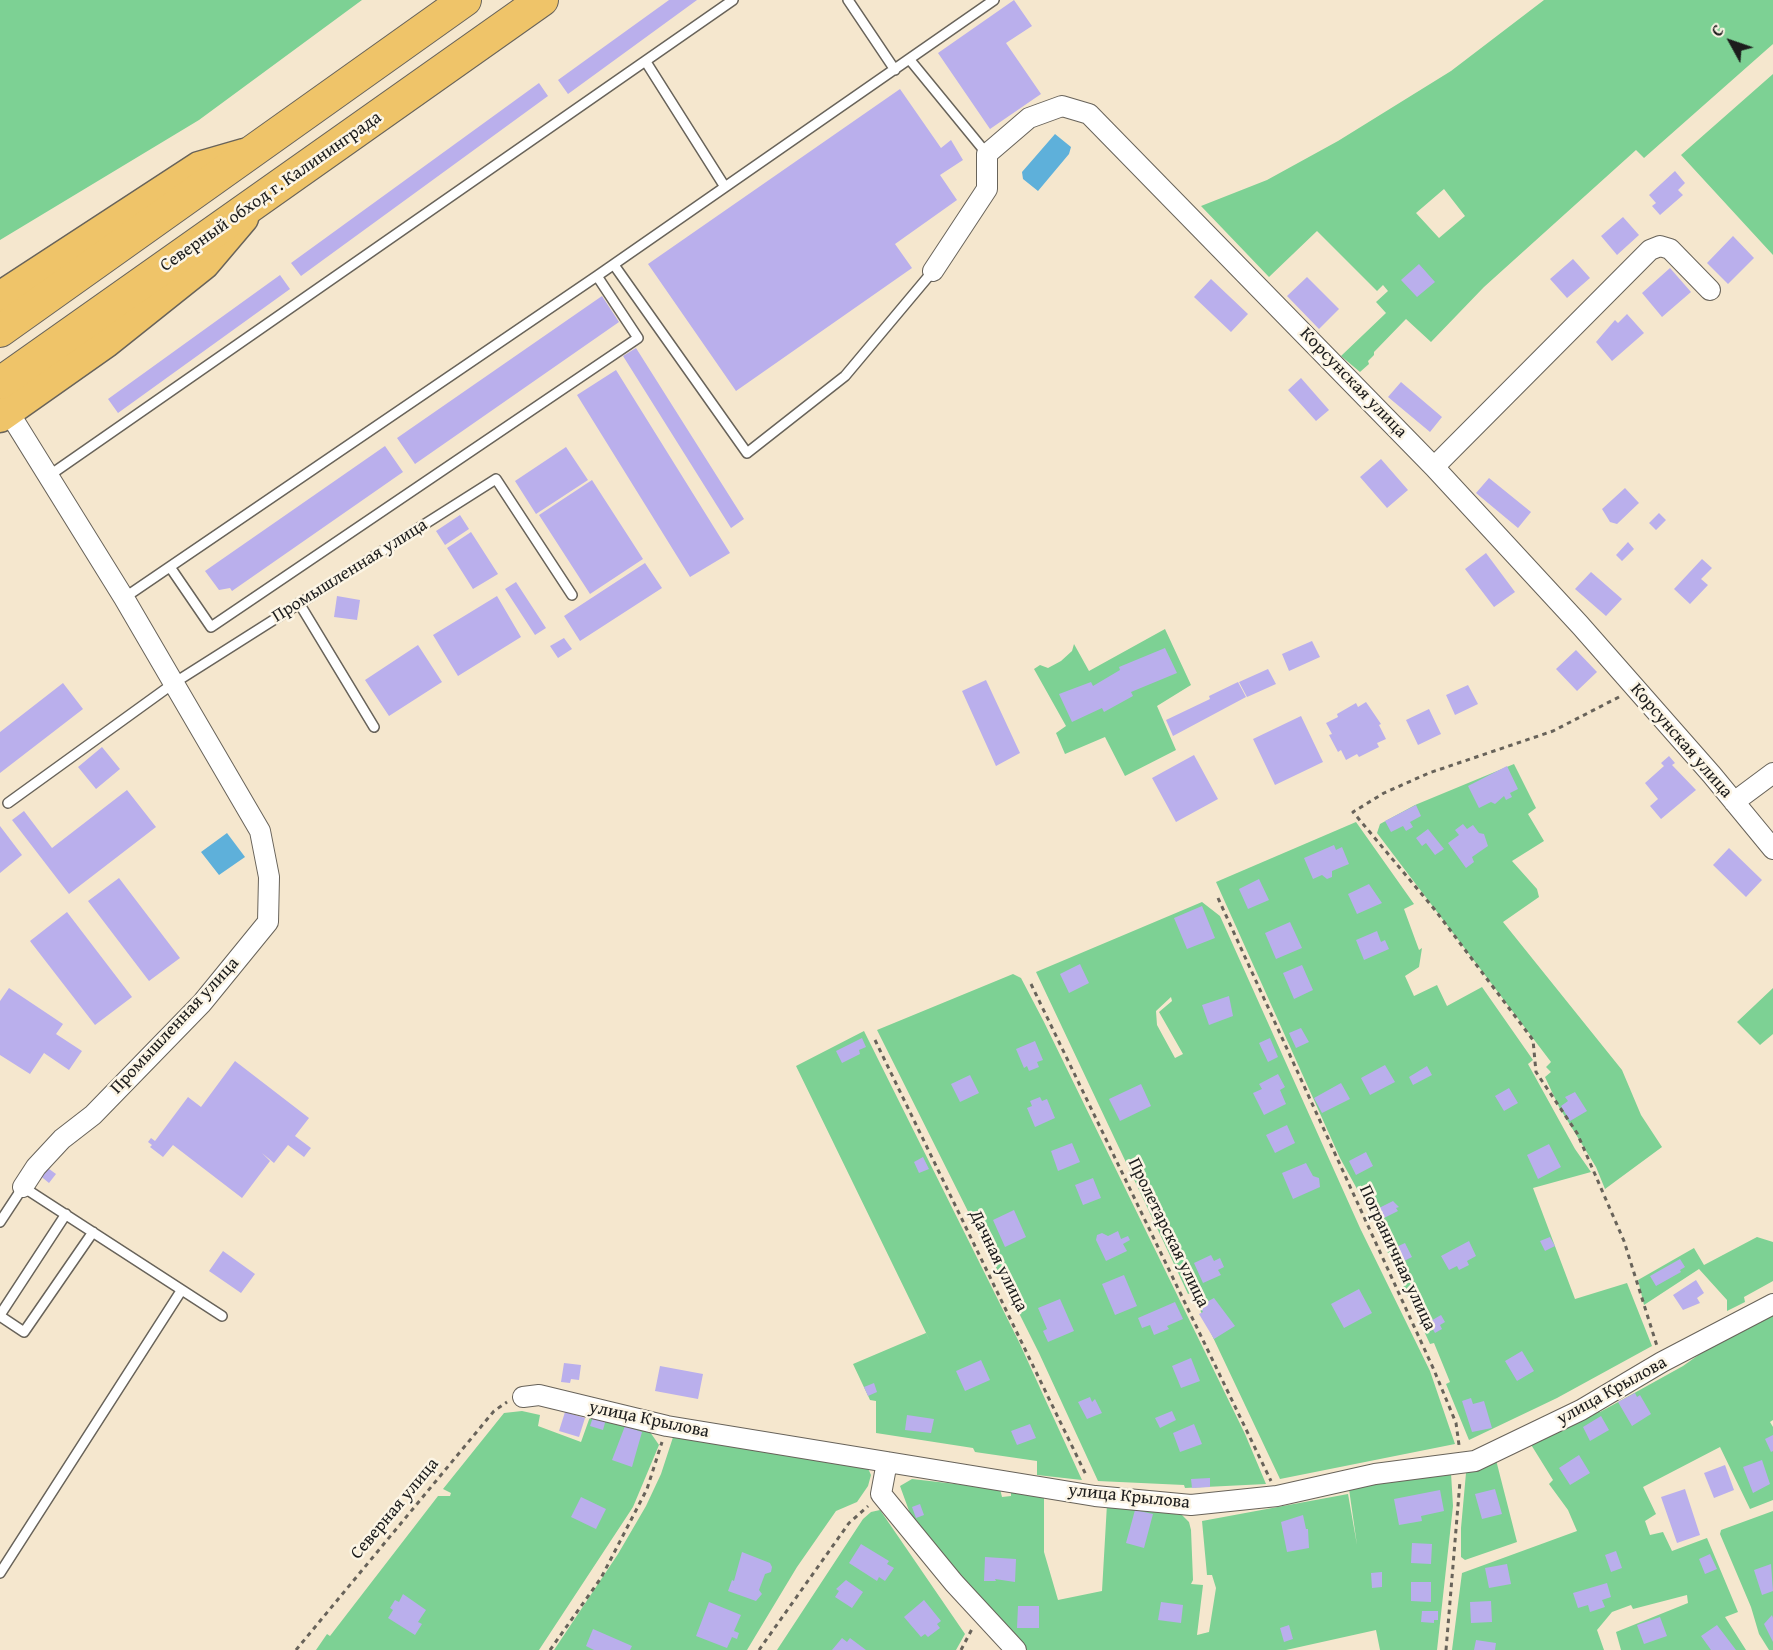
<!DOCTYPE html>
<meta charset="utf-8">
<style>
body{margin:0}
#map{position:relative;width:1773px;height:1650px;overflow:hidden;background:#f5e7ce;font-family:"Gentium Book Plus",serif}
canvas{display:block}
.north{position:absolute;left:1701px;top:12px;width:60px;height:60px;-webkit-text-stroke:4px #fcf5e5;paint-order:stroke;rotate:310deg;font-size:16px;font-weight:700;line-height:24px;text-align:center;color:#1c1c1c}
.north::after{content:'';display:block;margin:auto;width:21px;height:27px;background:#1c1c1c;clip-path:polygon(50% 0,100% 100%,50% 72%,0 100%)}
</style>
<div id="map">
<canvas width="1773" height="1650"></canvas>
<div class="north">С</div>
</div>
<script>
const g = document.querySelector('canvas').getContext('2d');
g.lineJoin = 'round';
function fill(path, color) { g.fillStyle = color; g.fill(path, 'evenodd'); }
const poly = rows => new Path2D(rows.map(r => 'M' + r).join(''));
function stroke(path, color, width, dash) { g.strokeStyle = color; g.lineWidth = width; g.lineCap = dash ? 'butt' : 'round'; g.setLineDash(dash || []); g.stroke(path); }
function write(font, color, halo, rows, align = 'center') {
  g.font = font + ' "Gentium Book Plus",serif'; g.lineWidth = 5; g.setLineDash([]); g.textBaseline = 'middle'; g.strokeStyle = halo; g.fillStyle = color; for (const [text, x, y, turn = 0] of rows) {
    g.save(); g.translate(x, y); g.rotate((+turn || 0) * Math.PI / 180); g.textAlign = isNaN(turn) ? turn : align; if (halo) g.strokeText(text, 0, 0); g.fillText(text, 0, 0); g.restore();
  }
}
fill(poly([
 [0,0,362,0,199,120,0,240],
 [1544,0,1773,0,1773,44,1644,158,1636,150,1484,287,1431,342,1406,319,1374,352,1374,355,1368,361,1369,364,1360,372,1341,356,1386,313,1376,302,1388,291,1383,285,1377,291,1317,231,1269,277,1201,206,1267,180,1338,141,1451,71],
 [1444,189,1465,216,1439,238,1416,213],
 [1773,74,1773,255,1681,155],
 [1165,629,1191,685,1157,706,1176,750,1125,776,1105,737,1065,754,1056,733,1066,726,1034,669,1040,665,1048,668,1061,661,1072,651,1074,644,1089,671],
 [1514,764,1536,808,1528,814,1544,841,1512,861,1537,889,1539,897,1503,922,1622,1070,1641,1115,1662,1147,1605,1189,1596,1167,1559,1107,1545,1077,1551,1072,1546,1067,1551,1062,1377,833,1380,824,1415,805],
 [1356,822,1414,904,1404,909,1419,950,1422,948,1419,967,1405,976,1414,996,1437,985,1447,1006,1482,987,1533,1060,1528,1064,1575,1149,1591,1172,1533,1188,1575,1299,1627,1283,1652,1346,1557,1398,1469,1440,1446,1384,1450,1382,1434,1343,1430,1344,1387,1251,1390,1249,1340,1158,1216,882],
 [1202,902,1220,916,1360,1228,1430,1371,1455,1444,1280,1479,1192,1293,1188,1294,1174,1264,1036,972],
 [1171,997,1172,1001,1159,1012,1183,1054,1175,1058,1157,1025,1156,1011],
 [1013,974,1021,978,1044,1022,1245,1434,1266,1484,1185,1488,1184,1485,1098,1481,1039,1353,877,1030],
 [1773,988,1773,1034,1760,1045,1737,1022],
 [864,1031,1019,1342,1082,1480,1037,1475,1037,1461,975,1452,973,1448,876,1433,876,1401,870,1400,853,1364,926,1333,930,1341,796,1066],
 [1757,1237,1773,1242,1773,1281,1744,1297,1745,1302,1727,1311,1727,1300,1699,1269,1644,1305,1638,1280,1694,1248,1704,1265],
 [1773,1315,1773,1420,1770,1422,1773,1427,1773,1500,1750,1509,1720,1447,1643,1487,1656,1514,1645,1521,1650,1535,1663,1532,1672,1551,1707,1538,1738,1612,1725,1617,1746,1650,1621,1650,1616,1632,1688,1603,1687,1595,1633,1609,1631,1605,1612,1612,1597,1630,1604,1650,1452,1650,1462,1573,1577,1531,1568,1510,1549,1484,1553,1480,1530,1443,1595,1407,1600,1412,1683,1366,1728,1334],
 [522,1411,540,1415,538,1426,581,1442,591,1414,648,1429,659,1445,633,1507,539,1650,316,1650,327,1634,330,1636,438,1496,450,1496,451,1493,443,1489,504,1413],
 [676,1428,866,1464,871,1475,868,1486,857,1502,836,1511,797,1567,747,1650,554,1650,618,1554,646,1506,661,1474],
 [1495,1456,1517,1542,1465,1560,1461,1557,1461,1528,1466,1473,1491,1461],
 [1442,1471,1451,1473,1453,1506,1437,1650,1380,1650,1376,1630,1286,1650,1023,1650,976,1592,973,1592,969,1584,940,1556,912,1519,900,1486,912,1479,1000,1489,1002,1497,1011,1496,1011,1490,1044,1493,1044,1552,1058,1600,1102,1591,1107,1504,1182,1515,1189,1522,1191,1530,1193,1580,1191,1584,1203,1585,1197,1635,1209,1632,1216,1588,1212,1575,1207,1575,1202,1521,1348,1494,1357,1545,1349,1489],
 [880,1510,965,1634,956,1650,777,1650,863,1519,871,1512],
 [1773,1511,1773,1650,1769,1650,1759,1634,1751,1607,1720,1534,1721,1530]
]), '#7dd194');
fill(poly([
 [1055,134,1071,147,1069,154,1038,191,1023,179,1022,172],
 [227,833,245,857,219,875,201,852]
]), '#5eb0da');
fill(poly([
 [669,0,697,0,568,94,558,80],
 [1014,0,1032,26,1006,43,1041,94,990,129,938,53],
 [539,83,548,96,301,276,291,263],
 [900,89,941,148,951,140,963,160,940,175,957,200,895,244,912,268,736,391,648,264],
 [1675,171,1685,183,1678,190,1683,195,1660,215,1652,206,1656,203,1649,195],
 [1623,217,1639,235,1617,255,1601,236],
 [1733,236,1754,258,1728,284,1707,263],
 [1573,259,1590,278,1567,298,1550,279],
 [1419,264,1435,282,1417,297,1401,280],
 [1670,268,1691,292,1662,317,1642,293],
 [280,275,290,289,118,413,108,399],
 [1307,277,1339,309,1319,329,1287,296],
 [1211,279,1248,314,1231,332,1194,297],
 [602,296,619,322,415,464,397,438],
 [1627,314,1644,333,1612,361,1596,342,1615,320,1618,323],
 [636,348,744,519,731,528,623,356],
 [616,370,730,553,690,577,577,395],
 [1301,378,1329,410,1316,421,1288,390],
 [1401,382,1442,417,1430,432,1388,397],
 [385,446,403,472,232,591,230,588,219,590,205,571],
 [566,447,588,480,536,514,515,481],
 [1381,459,1408,490,1387,508,1360,477],
 [1489,478,1531,512,1518,528,1476,493],
 [592,480,643,559,590,594,539,515],
 [1625,488,1639,503,1617,524,1610,522,1602,509],
 [1659,513,1666,520,1656,530,1649,523],
 [460,515,469,529,445,545,436,531],
 [471,532,498,574,473,589,447,548],
 [1628,542,1634,549,1622,561,1616,555],
 [1486,553,1515,592,1494,607,1465,569],
 [1702,559,1712,568,1701,579,1708,585,1690,604,1674,589],
 [645,563,662,588,580,641,564,616],
 [1591,572,1622,599,1606,616,1575,589],
 [516,582,546,628,535,635,505,589],
 [337,596,360,600,357,620,334,617],
 [497,596,521,637,458,676,433,635],
 [564,638,572,649,558,658,550,646],
 [1312,641,1320,657,1289,671,1282,654],
 [418,645,442,682,389,716,365,680],
 [1165,648,1177,673,1131,692,1133,696,1104,712,1102,708,1072,722,1059,694,1091,682,1093,686,1120,670,1119,667],
 [1576,650,1597,672,1577,691,1556,669],
 [1268,669,1276,684,1247,697,1239,682],
 [986,680,1020,753,996,766,962,691],
 [1238,682,1246,697,1173,736,1166,720,1210,699,1209,696],
 [63,683,83,709,0,773,0,732],
 [1468,685,1478,704,1455,715,1446,695],
 [1366,702,1381,724,1379,725,1386,739,1377,743,1379,747,1359,757,1357,754,1346,760,1341,750,1338,752,1329,735,1332,734,1326,723,1338,717,1337,714,1356,703,1358,707],
 [1429,709,1441,734,1418,745,1406,720],
 [1301,716,1323,762,1275,785,1253,739],
 [102,747,120,769,96,789,78,767],
 [1194,755,1218,799,1176,822,1152,778],
 [1669,756,1675,763,1672,765,1696,790,1661,819,1650,806,1658,799,1645,783,1664,766,1661,763],
 [1507,766,1518,789,1510,793,1512,797,1506,800,1504,796,1495,804,1491,802,1479,808,1468,786],
 [127,790,156,827,69,894,12,820,24,811,52,848],
 [1416,805,1421,816,1410,822,1413,827,1406,831,1403,826,1391,832,1385,821],
 [1463,824,1467,829,1473,825,1479,833,1484,834,1488,846,1472,857,1474,862,1466,868,1448,843,1459,835,1455,830],
 [0,826,22,855,0,873],
 [1428,829,1444,849,1435,855,1426,843,1422,846,1416,838],
 [1334,845,1336,850,1342,847,1349,864,1332,871,1332,877,1327,879,1322,875,1313,879,1304,858],
 [1729,848,1762,880,1746,897,1713,865],
 [119,878,180,958,149,981,88,901],
 [1259,879,1269,900,1248,909,1239,889],
 [1369,884,1382,903,1357,914,1348,894],
 [1202,906,1215,938,1187,949,1174,918],
 [67,912,132,997,95,1025,30,941],
 [1290,922,1302,948,1276,959,1265,933],
 [1377,931,1381,942,1385,940,1389,949,1364,960,1356,940],
 [1080,964,1089,983,1069,993,1060,974],
 [1302,965,1313,990,1294,999,1283,973],
 [9,988,63,1024,56,1034,82,1051,69,1070,44,1053,30,1074,0,1055,0,1001],
 [1229,996,1233,1016,1209,1025,1202,1005],
 [1301,1028,1309,1042,1296,1048,1289,1033],
 [862,1038,866,1047,859,1050,860,1054,842,1063,836,1051],
 [1270,1038,1278,1057,1268,1062,1259,1043],
 [1035,1041,1043,1060,1037,1062,1039,1067,1029,1071,1027,1066,1024,1068,1016,1049],
 [235,1061,309,1118,295,1136,311,1148,304,1157,288,1145,274,1163,262,1153,270,1161,242,1198,173,1145,163,1157,150,1147,152,1145,148,1142,151,1138,155,1141,188,1097,201,1107],
 [1385,1065,1395,1082,1370,1095,1361,1078],
 [1427,1066,1432,1075,1413,1085,1409,1077],
 [1278,1074,1285,1087,1280,1090,1286,1104,1264,1115,1253,1093,1262,1089,1259,1084],
 [970,1075,979,1093,960,1102,951,1084],
 [1341,1083,1350,1099,1322,1113,1314,1098],
 [1141,1084,1151,1106,1120,1121,1109,1099],
 [1509,1088,1518,1103,1504,1111,1495,1096],
 [1575,1092,1587,1111,1570,1121,1561,1106,1568,1101,1565,1097],
 [1040,1097,1042,1101,1047,1099,1055,1118,1035,1127,1027,1108,1032,1106,1030,1101],
 [1287,1125,1295,1143,1275,1153,1266,1135],
 [1072,1143,1080,1162,1058,1171,1051,1151],
 [1549,1144,1561,1167,1538,1179,1527,1155],
 [1366,1152,1373,1166,1356,1175,1349,1161],
 [923,1157,929,1169,919,1173,914,1162],
 [1306,1163,1313,1176,1319,1178,1320,1187,1293,1199,1282,1173],
 [45,1166,56,1174,49,1183,38,1174],
 [1093,1178,1101,1198,1083,1205,1075,1185],
 [1393,1201,1399,1207,1396,1208,1398,1211,1384,1218,1379,1208],
 [1014,1210,1026,1237,1005,1247,993,1220],
 [1118,1231,1121,1239,1128,1236,1130,1240,1123,1244,1127,1251,1106,1261,1096,1240,1097,1235,1102,1233,1108,1236],
 [1550,1237,1555,1246,1545,1251,1540,1241],
 [1469,1241,1476,1256,1467,1261,1469,1265,1459,1270,1457,1266,1449,1270,1441,1256],
 [1405,1243,1412,1257,1400,1263,1394,1248],
 [223,1251,255,1274,241,1293,209,1271],
 [1211,1255,1214,1261,1220,1258,1224,1267,1218,1270,1221,1275,1203,1283,1194,1263],
 [1680,1259,1685,1267,1680,1270,1681,1272,1656,1286,1650,1276],
 [1124,1275,1137,1306,1115,1315,1102,1284],
 [1696,1280,1704,1293,1697,1298,1700,1303,1683,1310,1673,1295],
 [1359,1289,1372,1313,1344,1328,1331,1304],
 [1214,1298,1235,1326,1214,1339,1199,1314,1203,1312,1199,1306],
 [1060,1299,1074,1331,1048,1342,1043,1331,1047,1329,1038,1308],
 [1175,1302,1183,1319,1167,1326,1169,1329,1154,1335,1150,1325,1142,1328,1138,1318],
 [1441,1315,1445,1322,1440,1325,1442,1329,1435,1333,1429,1322],
 [1522,1351,1534,1371,1517,1381,1505,1361],
 [1191,1358,1200,1381,1181,1388,1172,1366],
 [981,1360,990,1380,965,1391,956,1371],
 [564,1363,581,1365,579,1380,571,1379,570,1383,561,1382],
 [660,1366,703,1374,698,1399,655,1391],
 [874,1383,877,1392,868,1396,864,1387],
 [1635,1393,1637,1397,1640,1395,1651,1414,1632,1426,1618,1402],
 [1090,1397,1092,1402,1095,1399,1102,1413,1087,1419,1078,1402],
 [1471,1398,1473,1404,1484,1401,1492,1428,1472,1432,1462,1401],
 [1172,1411,1176,1420,1160,1428,1155,1418],
 [565,1412,585,1418,579,1437,559,1431],
 [907,1415,934,1419,931,1433,905,1430],
 [1601,1416,1609,1430,1590,1441,1583,1427],
 [593,1417,606,1419,603,1430,590,1426],
 [1030,1424,1036,1438,1017,1445,1011,1431],
 [1194,1424,1202,1444,1180,1452,1173,1433],
 [625,1426,642,1432,632,1467,612,1460],
 [1773,1435,1773,1451,1771,1452,1765,1439],
 [1579,1455,1590,1473,1570,1485,1559,1468],
 [1762,1460,1770,1484,1753,1493,1743,1467],
 [1725,1465,1734,1490,1714,1498,1704,1473],
 [1210,1478,1210,1487,1192,1488,1191,1479],
 [1495,1489,1502,1514,1482,1519,1475,1494],
 [1685,1489,1700,1535,1677,1543,1661,1497],
 [1440,1490,1444,1511,1421,1516,1422,1521,1399,1525,1394,1499],
 [581,1497,606,1509,596,1529,571,1517],
 [920,1504,924,1515,916,1518,912,1507],
 [1135,1510,1153,1514,1144,1548,1126,1543],
 [1303,1515,1306,1529,1308,1529,1309,1548,1287,1552,1281,1522],
 [1412,1543,1432,1544,1431,1564,1411,1563],
 [861,1544,889,1561,887,1564,894,1568,885,1581,879,1577,877,1581,849,1563],
 [1616,1551,1622,1568,1611,1572,1605,1555],
 [742,1552,770,1563,772,1567,771,1572,765,1574,759,1590,762,1594,756,1601,728,1591,732,1580,734,1581],
 [1710,1554,1717,1569,1705,1574,1699,1559],
 [985,1557,1016,1559,1015,1582,995,1579,996,1581,984,1581],
 [1507,1564,1511,1584,1489,1588,1485,1568],
 [1771,1564,1773,1591,1762,1595,1754,1570],
 [1382,1572,1382,1587,1372,1588,1371,1573],
 [846,1580,863,1592,852,1608,835,1597,839,1591,836,1589],
 [1411,1582,1431,1582,1431,1602,1411,1601],
 [1607,1583,1611,1597,1602,1600,1605,1607,1590,1612,1588,1605,1578,1608,1573,1593],
 [403,1594,426,1610,418,1622,422,1624,415,1635,388,1618,393,1610,390,1608,395,1600,399,1602],
 [924,1600,941,1621,937,1624,940,1628,928,1637,925,1634,921,1637,904,1617],
 [1491,1601,1492,1622,1471,1623,1470,1602],
 [709,1602,741,1615,734,1631,739,1633,737,1639,732,1637,727,1648,696,1636],
 [1161,1602,1183,1605,1181,1623,1158,1620],
 [1018,1606,1039,1606,1039,1628,1017,1628],
 [1422,1611,1438,1611,1438,1620,1434,1620,1434,1623,1421,1622],
 [1772,1615,1773,1618,1773,1642,1764,1624],
 [1660,1617,1667,1636,1644,1644,1637,1625],
 [1289,1625,1293,1639,1284,1642,1280,1628],
 [1717,1625,1736,1650,1711,1650,1701,1636],
 [593,1629,632,1646,630,1650,594,1650,586,1646],
 [842,1638,847,1642,850,1638,866,1650,832,1650],
 [1476,1640,1496,1643,1495,1650,1474,1650]
]), '#baafec');
const service = poly([
 [848,0,895,70],
 [910,60,987,154],
 [646,62,725,187],
 [614,265,747,453,845,376,933,271],
 [50,475,733,0],
 [170,567,211,627,638,338,597,276],
 [124,598,597,276,994,0],
 [299,603,374,727],
 [8,803,174,683,496,479,572,595],
 [0,1222,23,1187,222,1316],
 [0,1315,66,1214],
 [0,1316,24,1332,93,1232],
 [0,1573,181,1291]
]);
const minor = poly([
 [933,271,987,189,987,154,1029,118,1062,106,1089,114,1434,467,1580,625,1712,775,1773,849],
 [8,411,124,598,260,831,269,877,268,922,202,1003,93,1115,62,1139,36,1167,23,1187],
 [1434,467,1650,250,1660,246,1670,249,1710,290],
 [1734,802,1773,773],
 [523,1397,539,1395,667,1426,887,1462,1095,1496,1191,1505,1277,1496,1375,1474,1475,1461,1581,1410,1662,1362,1773,1304],
 [887,1462,881,1494,954,1583,1016,1650]
]);
const primary = poly([
 [0,297,199,167,244,154],
 [0,417,105,343,204,264,243,218]
]);
const trunk = poly([
 [0,331,465,0],
 [0,383,542,0]
]);
stroke(service, '#68635a', 12);
stroke(minor, '#68635a', 22);
stroke(primary, '#68635a', 33);
stroke(trunk, '#68635a', 34);
stroke(poly([
 [1619,697,1553,731,1429,773,1384,793,1353,812,1435,910,1533,1040,1536,1072,1577,1133,1624,1241,1657,1346],
 [1218,898,1434,1370,1456,1423,1459,1445],
 [1031,984,1271,1481],
 [875,1040,1087,1477],
 [296,1650,494,1411,507,1402],
 [550,1650,601,1578,647,1489,662,1442],
 [759,1650,849,1523,868,1506],
 [961,1650,972,1629],
 [1446,1650,1460,1481]
]), '#68635a', 3, [4.5, 4.5]);
stroke(service, '#fff', 9);
stroke(minor, '#fff', 20);
stroke(primary, '#efc469', 30);
stroke(trunk, '#efc469', 32);
write('18px', '#1c1c1c', '#fcf5e5', [
 ["Северный обход г. Калининграда",271,192,-35],
 ["Корсунская улица",1353,383,46],
 ["Промышленная улица",350,571,-32],
 ["Корсунская улица",1681,741,49],
 ["Промышленная улица",175,1026,-47],
 ["Пролетарская улица",1168,1233,64],
 ["Пограничная улица",1397,1258,65],
 ["Дачная улица",998,1261,64],
 ["улица Крылова",1612,1391,-29],
 ["улица Крылова",649,1420,12],
 ["улица Крылова",1129,1497,6],
 ["Северная улица",395,1509,-50]
]);
</script>
